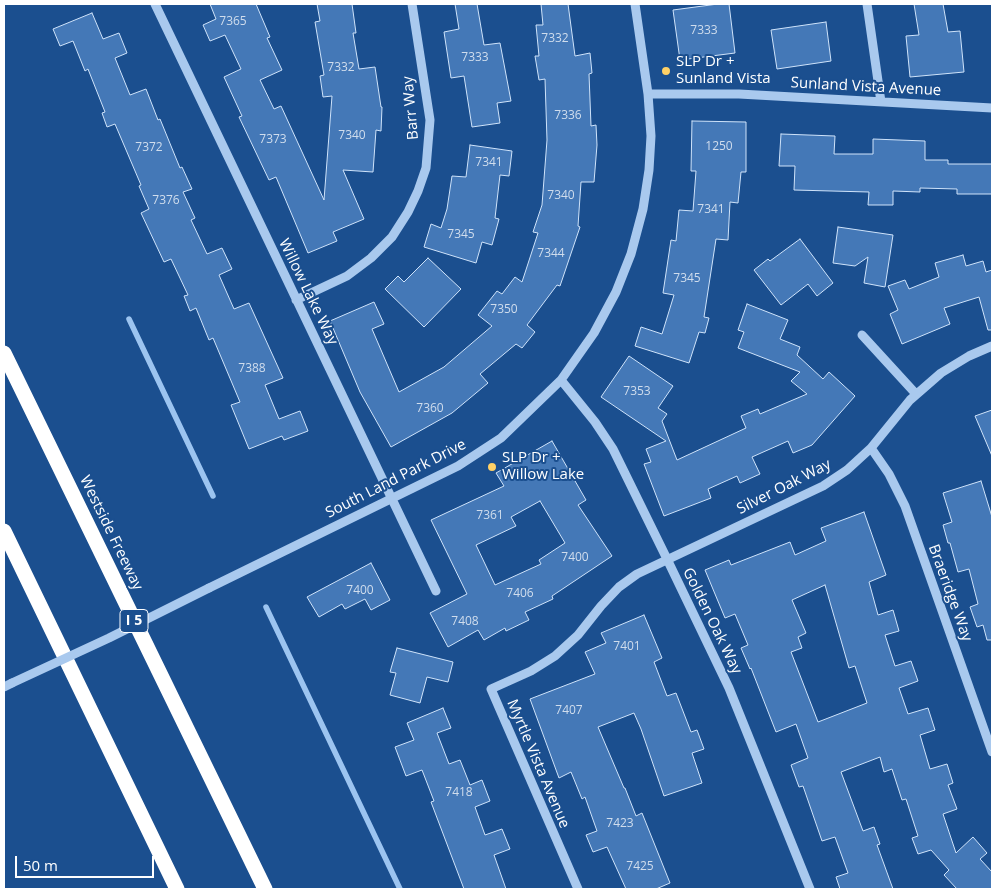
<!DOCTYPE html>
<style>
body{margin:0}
#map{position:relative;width:996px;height:893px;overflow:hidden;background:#1b4f8f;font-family:"Open Sans",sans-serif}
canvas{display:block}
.frame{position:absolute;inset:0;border:5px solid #fff;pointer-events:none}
.scale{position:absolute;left:15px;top:856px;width:139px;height:22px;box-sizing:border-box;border:2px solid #fff;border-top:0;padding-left:6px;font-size:15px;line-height:18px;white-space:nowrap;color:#fff;-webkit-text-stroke:4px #1b4f8f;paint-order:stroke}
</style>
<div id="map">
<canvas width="996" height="893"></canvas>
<div class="frame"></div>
<div class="scale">50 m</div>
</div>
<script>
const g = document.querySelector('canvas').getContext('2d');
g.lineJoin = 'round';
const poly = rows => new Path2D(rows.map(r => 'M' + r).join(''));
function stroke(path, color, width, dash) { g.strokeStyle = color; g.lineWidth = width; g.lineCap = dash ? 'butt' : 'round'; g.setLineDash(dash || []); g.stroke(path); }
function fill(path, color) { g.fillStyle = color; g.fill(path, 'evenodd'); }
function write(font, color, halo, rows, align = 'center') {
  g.font = font + ' "Open Sans",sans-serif'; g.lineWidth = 4; g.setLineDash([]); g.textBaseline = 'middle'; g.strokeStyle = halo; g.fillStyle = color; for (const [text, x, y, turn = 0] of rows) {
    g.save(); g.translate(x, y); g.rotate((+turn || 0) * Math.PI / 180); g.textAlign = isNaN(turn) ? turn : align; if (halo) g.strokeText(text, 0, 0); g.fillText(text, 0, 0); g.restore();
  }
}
stroke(poly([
 [129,319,213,496],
 [266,607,400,889]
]), '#9cc4f0', 5.5);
const building = poly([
 [210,4,256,4,270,37,267,38,282,70,260,80,274,109,281,106,324,200,332,96,323,97,320,76,324,75,315,22,320,21,317,4,352,4,356,33,353,33,359,69,375,67,381,107,382,107,381,131,376,130,373,172,343,170,364,219,333,232,337,241,308,253,276,177,269,180,239,117,242,116,224,77,241,69,225,35,210,41,203,25,216,19,210,4],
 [455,4,477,4,484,45,500,43,511,101,497,103,500,123,472,127,464,76,451,78,444,32,459,29,455,4],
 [541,4,568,4,575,56,590,53,592,73,589,74,591,126,596,125,597,145,594,182,581,182,578,226,580,227,560,286,557,285,527,325,535,332,522,348,516,344,480,374,488,383,452,413,391,447,360,392,330,321,374,302,384,324,372,329,399,392,444,367,492,326,478,315,497,291,502,294,515,277,522,282,538,233,533,232,542,205,547,140,545,79,539,80,535,56,539,56,536,25,543,25,541,4],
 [718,4,729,4,735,53,680,60,673,10,718,4],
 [914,4,943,4,948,32,960,31,964,72,910,77,906,36,919,35,914,4],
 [92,13,103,39,119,33,127,53,115,58,130,95,146,89,158,120,160,119,180,168,182,167,192,189,183,192,195,218,191,220,207,254,222,248,232,269,219,275,234,309,249,303,283,378,265,385,279,419,300,411,308,431,284,440,282,436,249,449,231,405,240,402,213,338,209,340,196,308,190,311,184,296,188,295,171,259,164,262,141,213,149,209,139,186,141,185,115,124,107,127,102,113,105,112,88,69,85,71,73,41,60,46,53,29,92,13],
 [826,22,831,61,777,69,771,30,826,22],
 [692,121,746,122,746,172,741,172,738,203,730,202,728,240,716,239,704,317,709,318,705,333,699,332,689,363,635,346,641,327,662,334,674,295,663,293,671,240,676,241,679,210,693,211,696,171,691,171,692,121],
 [781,134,835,136,834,154,873,154,873,139,925,141,925,160,948,160,948,164,992,164,992,194,957,194,957,189,920,188,920,192,893,191,893,205,868,205,869,192,794,190,795,166,779,166,781,134],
 [470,145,512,151,509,176,500,175,495,218,499,219,492,245,482,242,476,263,424,247,431,224,441,228,447,209,452,176,466,177,470,145],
 [838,227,893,235,885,287,864,283,868,257,855,266,833,263,838,227],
 [800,239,833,283,817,296,808,284,781,305,754,270,768,259,770,261,800,239],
 [963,255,966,266,983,261,986,272,992,270,992,330,988,330,979,297,944,308,950,324,902,344,890,314,898,310,888,286,905,280,909,289,939,277,935,263,963,255],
 [428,258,461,289,424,327,385,289,398,276,404,282,428,258],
 [747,304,788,320,780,339,800,347,797,355,823,379,829,372,855,396,812,445,793,453,788,441,752,457,760,474,740,483,737,476,708,489,711,498,664,516,644,464,651,462,646,449,666,441,601,397,629,356,673,386,658,408,667,414,662,421,677,460,746,428,741,416,758,409,760,414,807,394,791,381,800,372,738,348,744,332,738,330,747,304],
 [992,410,992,456,975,416,992,410],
 [552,441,586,500,578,505,612,556,552,596,553,599,525,612,529,620,506,631,505,628,484,640,478,630,448,647,430,613,467,594,431,520,504,486,496,473,552,441],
 [540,501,565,543,539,560,541,564,495,585,476,545,516,526,511,517,540,501],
 [981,481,992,517,992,640,987,640,983,625,977,627,970,607,978,604,969,569,958,572,950,543,948,543,943,525,952,522,943,493,981,481],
 [864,512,886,575,869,582,878,615,893,610,899,631,885,635,895,666,911,661,918,681,899,688,908,714,928,708,935,730,920,735,930,769,947,764,953,783,948,785,957,809,943,814,956,853,973,837,987,853,980,859,992,872,992,889,957,889,944,875,949,870,931,850,918,854,912,838,918,836,906,799,902,800,892,769,884,772,880,757,841,772,863,831,874,827,880,844,877,845,893,889,840,889,836,877,848,873,835,837,822,841,803,786,799,787,791,765,808,758,796,724,776,732,751,668,750,669,741,648,748,645,735,614,725,618,705,570,729,560,731,565,790,542,795,555,826,541,821,528,864,512],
 [825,585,849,668,855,666,867,703,818,722,791,652,802,648,798,637,806,633,792,600,825,585],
 [371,563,390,600,371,610,365,599,345,609,342,604,319,617,307,597,371,563],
 [644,615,662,658,654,662,667,696,676,693,691,732,697,730,704,749,692,753,702,783,664,796,641,729,634,713,598,727,624,788,625,788,636,816,642,813,670,883,656,889,626,889,607,847,593,852,586,835,597,831,585,797,582,799,571,772,559,778,530,699,595,674,585,652,606,643,601,633,644,615],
 [397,648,453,662,448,682,427,677,420,703,390,695,396,673,390,672,397,648],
 [443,708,451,728,437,733,449,764,460,760,470,785,482,780,490,801,475,807,485,835,502,829,510,849,494,855,506,889,464,889,431,802,434,801,422,770,406,776,395,747,414,740,407,723,443,708]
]);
fill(building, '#4478b7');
stroke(building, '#cfe3fa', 1);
stroke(poly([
 [155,4,436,591],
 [867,4,881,102],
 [648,94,739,94,992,108],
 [296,300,347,276,371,258,392,237,408,212,418,191,426,168,430,120,412,4],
 [862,335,916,394],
 [561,380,595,422,613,449,667,559,729,688,810,889],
 [871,448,889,474,905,506,992,752],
 [209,588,458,466,501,438,561,380,594,333,616,292,631,254,643,209,649,170,651,136,648,94,635,4],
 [4,687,12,683],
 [578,889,491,689,531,671,555,656,578,635,601,606,619,587,637,574,823,486,847,470,871,448,910,400,941,373,969,356,992,346]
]), '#a9c9ee', 9);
stroke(poly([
 [4,353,265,889],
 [4,531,177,889]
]), '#fff', 15);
stroke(poly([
 [12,683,109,638,209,588]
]), '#a9c9ee', 9);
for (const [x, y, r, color] of [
 [666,71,5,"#ffd166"],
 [492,467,5,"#ffd166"]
]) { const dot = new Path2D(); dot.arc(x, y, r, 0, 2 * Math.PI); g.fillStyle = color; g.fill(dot); stroke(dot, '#1b4f8f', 2); }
write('12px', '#d0dded', null, [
 ["7365",233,22],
 ["7333",704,31],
 ["7332",555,39],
 ["7333",475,58],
 ["7332",341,68],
 ["7336",568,116],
 ["7340",352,136],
 ["7373",273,140],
 ["1250",719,147],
 ["7372",149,148],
 ["7341",489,163],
 ["7340",561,196],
 ["7376",166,201],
 ["7341",711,210],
 ["7345",461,235],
 ["7344",551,254],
 ["7345",687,279],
 ["7350",504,310],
 ["7388",252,369],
 ["7353",637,392],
 ["7360",430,409],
 ["7361",490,516],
 ["7400",575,558],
 ["7400",360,591],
 ["7406",520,594],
 ["7408",465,622],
 ["7401",627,647],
 ["7407",569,711],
 ["7418",459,793],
 ["7423",620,824],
 ["7425",640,867]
]);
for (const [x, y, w] of [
 [134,621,28]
]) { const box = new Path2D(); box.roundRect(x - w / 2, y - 11.5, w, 23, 4); g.fillStyle = '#1b4f8f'; g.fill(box); stroke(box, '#fff', 1); }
write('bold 14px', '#fff', null, [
 ["I 5",134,621]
]);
write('15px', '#fff', '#1b4f8f', [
 ["SLP Dr +",676,62],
 ["Sunland Vista",676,79],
 ["SLP Dr +",502,458],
 ["Willow Lake",502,475]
], 'left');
write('15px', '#fff', '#1b4f8f', [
 ["Sunland Vista Avenue",866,87,3],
 ["Barr Way",411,108,-95],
 ["Willow Lake Way",308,292,64],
 ["South Land Park Drive",396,479,-27],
 ["Silver Oak Way",784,487,-27],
 ["Westside Freeway",111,533,64],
 ["Braeridge Way",950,593,70],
 ["Golden Oak Way",712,621,64],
 ["Myrtle Vista Avenue",538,764,67]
]);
</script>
